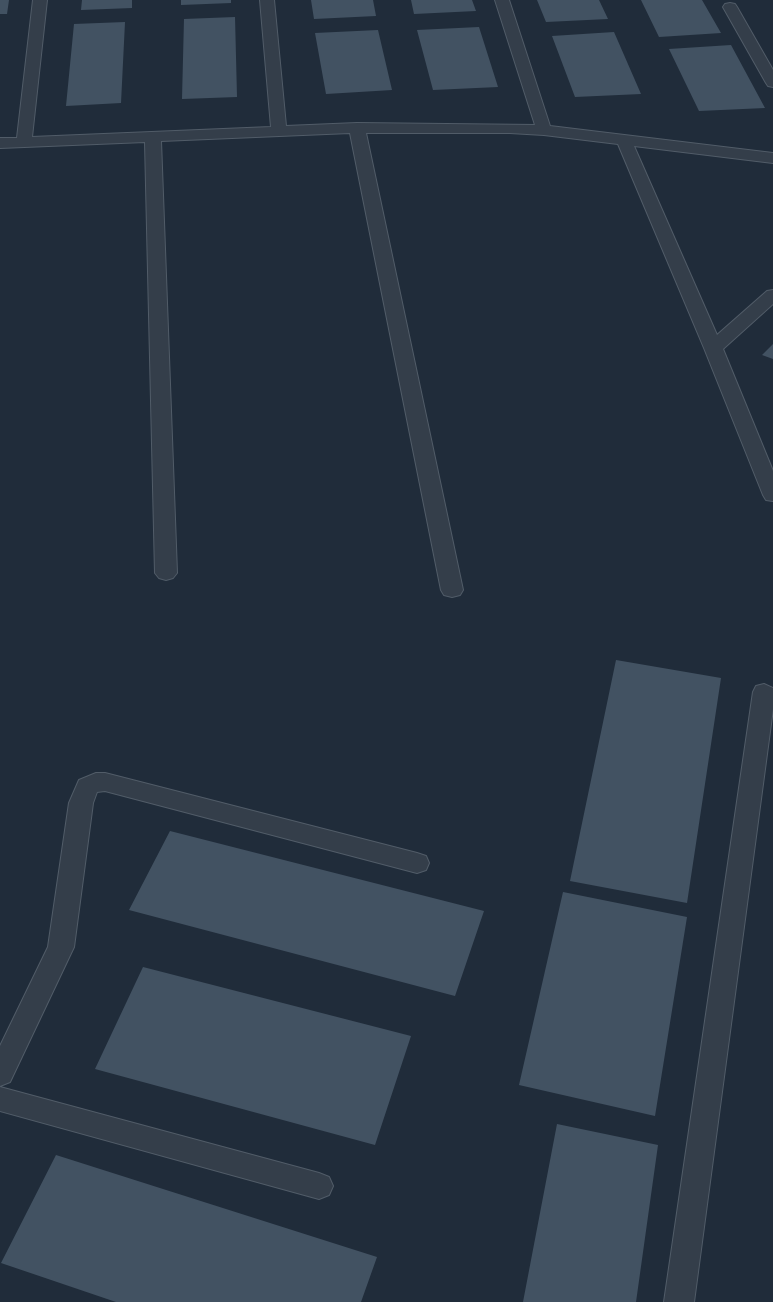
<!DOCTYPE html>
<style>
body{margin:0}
canvas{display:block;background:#202c3a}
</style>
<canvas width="773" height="1302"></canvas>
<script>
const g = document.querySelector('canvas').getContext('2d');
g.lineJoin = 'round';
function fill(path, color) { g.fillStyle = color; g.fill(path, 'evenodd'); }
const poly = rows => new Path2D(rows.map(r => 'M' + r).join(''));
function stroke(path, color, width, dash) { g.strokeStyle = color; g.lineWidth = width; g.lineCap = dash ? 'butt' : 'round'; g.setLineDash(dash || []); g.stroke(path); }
fill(poly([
 [0,0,9,0,7,14,0,14],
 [82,0,132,0,132,8,81,10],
 [181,0,231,0,231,3,181,5],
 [311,0,373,0,376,16,314,19],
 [411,0,472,0,476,11,414,14],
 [537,0,599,0,608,19,546,22],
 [641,0,702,0,721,33,659,37],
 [235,17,237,97,182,99,184,19],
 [125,22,121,103,66,106,74,24],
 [479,27,498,87,433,90,417,30],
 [378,30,392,90,326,94,315,33],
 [614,32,641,94,575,97,552,36],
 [731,45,765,108,699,111,669,49],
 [773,344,773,359,762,355],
 [616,660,721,678,687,903,570,881],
 [170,831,484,911,455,996,129,910],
 [563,892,687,917,655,1116,519,1085],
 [143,967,411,1036,375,1145,95,1069],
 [557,1124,658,1145,636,1302,523,1302],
 [56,1155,377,1257,361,1302,116,1302,1,1263]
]), '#425262');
const street = poly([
 [33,0,47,0,32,137,271,127,260,0,274,0,286,126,357,123,535,125,495,0,509,0,550,126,773,153,773,163,634,146,717,335,767,291,773,290,773,304,723,349,773,471,773,501,766,500,763,495,704,348,618,144,544,135,510,133,366,133,463,590,460,595,452,597,444,595,441,590,350,133,161,141,177,573,173,578,166,580,159,578,155,573,145,142,0,148,0,138,17,138,33,0],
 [730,3,735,4,737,7,773,70,773,87,768,86,766,83,723,7,725,4,730,3],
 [764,684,773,688,773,709,694,1302,664,1302,753,692,756,686,764,684],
 [96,773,105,773,417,853,426,856,429,863,426,870,417,873,105,791,97,792,93,803,74,947,10,1082,0,1086,0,1046,48,947,69,803,79,780,96,773],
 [0,1087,319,1173,329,1177,333,1186,329,1195,319,1199,0,1111,0,1087]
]);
stroke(street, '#515c68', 2);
fill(street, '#343e4a');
</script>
